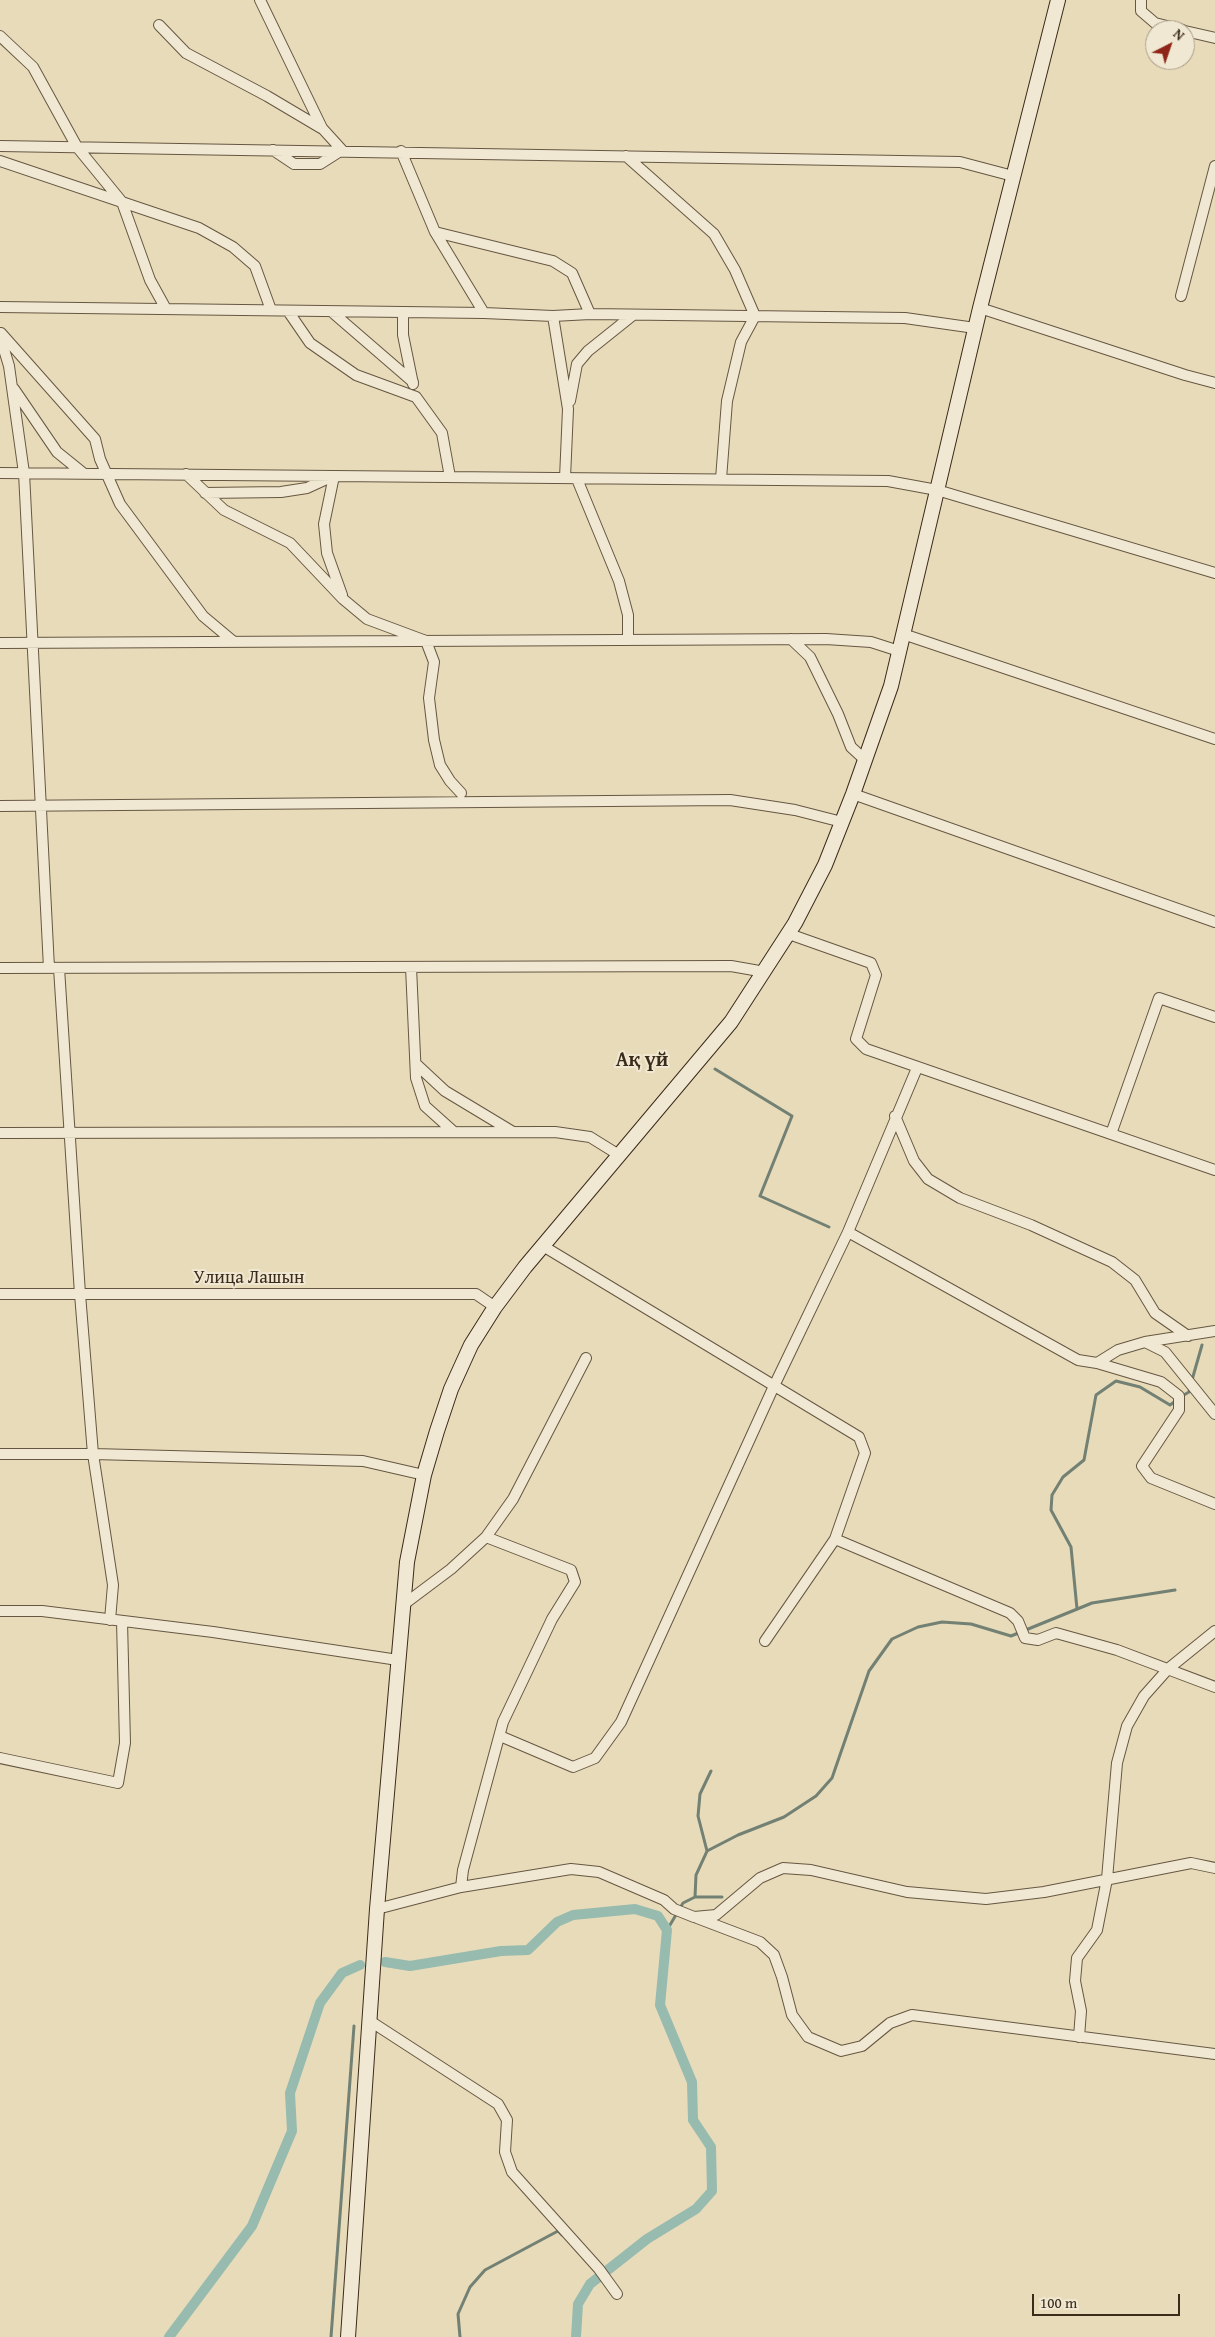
<!DOCTYPE html>
<meta charset="utf-8">
<style>
body{margin:0}
#map{position:relative;width:1215px;height:2337px;overflow:hidden;background:#e8dbba;font-family:"Gentium Book Plus",serif}
canvas{display:block}
.north{position:absolute;left:1145px;top:20px;width:50px;height:50px;box-sizing:border-box;background:#f0e8d2;border:1px solid #a89c88;border-radius:50%;rotate:41deg;font-size:14px;font-weight:700;line-height:20px;text-align:center;color:#3b2b1a}
.north::after{content:'';display:block;margin:auto;width:18px;height:22px;background:#8f2418;clip-path:polygon(50% 0,100% 100%,50% 72%,0 100%)}
.scale{position:absolute;left:1032px;top:2294px;width:148px;height:22px;box-sizing:border-box;border:2px solid #3b2b1a;border-top:0;padding-left:6px;font-size:15px;line-height:18px;white-space:nowrap;color:#3b2b1a;-webkit-text-stroke:4px #f0e8d2;paint-order:stroke}
</style>
<div id="map">
<canvas width="1215" height="2337"></canvas>
<div class="north">N</div>
<div class="scale">100 m</div>
</div>
<script>
const g = document.querySelector('canvas').getContext('2d');
g.lineJoin = 'round';
const poly = rows => new Path2D(rows.map(r => 'M' + r).join(''));
function stroke(path, color, width, dash) { g.strokeStyle = color; g.lineWidth = width; g.lineCap = dash ? 'butt' : 'round'; g.setLineDash(dash || []); g.stroke(path); }
function write(font, color, halo, rows, align = 'center') {
  g.font = font + ' "Gentium Book Plus",serif'; g.lineWidth = 4; g.setLineDash([]); g.textBaseline = 'middle'; g.strokeStyle = halo; g.fillStyle = color; for (const [text, x, y, turn = 0] of rows) {
    g.save(); g.translate(x, y); g.rotate((+turn || 0) * Math.PI / 180); g.textAlign = isNaN(turn) ? turn : align; if (halo) g.strokeText(text, 0, 0); g.fillText(text, 0, 0); g.restore();
  }
}
stroke(poly([
 [715,1069,792,1116,760,1196,829,1227],
 [1192,1380,1202,1345],
 [1182,1396,1189,1392,1190,1386],
 [1077,1609,1071,1547,1051,1510,1052,1495,1063,1477,1084,1460,1096,1395,1116,1381,1140,1387,1170,1405,1177,1400],
 [707,1851,698,1816,700,1794,711,1771],
 [695,1897,696,1875,707,1851,738,1835,784,1817,816,1796,832,1778,869,1671,892,1639,918,1627,942,1622,971,1624,1011,1636,1092,1603,1175,1590],
 [667,1930,683,1903,695,1897,722,1897],
 [331,2337,354,2026],
 [460,2337,458,2314,470,2287,485,2270,558,2231,562,2235]
]), '#728173', 3);
stroke(poly([
 [385,1962,410,1966,501,1951,528,1950,557,1922,573,1915,635,1909,658,1916,667,1930,660,2005,692,2082,693,2120,711,2147,712,2191,696,2209,647,2239,590,2284,578,2304,576,2337],
 [169,2337,252,2226,292,2131,290,2093,320,2003,342,1973,360,1965]
]), '#97bbae', 10);
const minor = poly([
 [260,0,322,128,342,150,320,164,294,164,273,150],
 [1141,0,1141,11,1155,23,1183,30],
 [159,25,186,53,267,96,321,128],
 [1185,31,1215,38],
 [0,36,33,67,77,147,122,202,150,280,166,309],
 [0,146,960,162,1013,176],
 [401,151,435,232,484,313],
 [626,156,714,234,735,270,755,316,741,342,727,401,721,479],
 [0,161,199,228,233,247,255,266,271,310],
 [435,232,553,261,572,273,590,314],
 [1181,296,1215,166],
 [0,307,484,313,553,316,590,314,905,318,975,328],
 [980,308,1185,375,1215,383],
 [288,311,310,343,356,375,416,397,442,433,450,477],
 [332,312,413,382],
 [403,312,403,335,413,384],
 [553,316,568,409,565,478],
 [1,333,95,439,100,459,120,504,203,616,234,642],
 [0,336,9,366,24,473,49,968],
 [14,389,57,452,83,473],
 [570,401,577,364,588,351,633,315],
 [0,473,888,481,937,490,1215,573],
 [186,474,224,510,290,543,343,599,367,619,426,641,434,662,429,698,434,740,440,765,450,781,461,793],
 [334,476,324,524,327,553,342,595],
 [577,479,619,581,628,615,628,640],
 [205,493,281,492,307,488,331,477],
 [903,634,1215,739],
 [791,639,810,657,838,714,851,747,864,759],
 [0,643,826,639,871,642,899,651],
 [853,794,1215,922],
 [0,806,730,800,795,810,842,822],
 [789,934,871,963,876,975,856,1039,866,1049,1215,1170],
 [411,967,416,1078,425,1106,454,1132],
 [0,968,731,966,765,972],
 [59,968,80,1294,93,1454,113,1585,110,1620],
 [416,1064,445,1091,513,1132],
 [895,1116,914,1161,928,1179,960,1198,1031,1225,1112,1262,1135,1280,1155,1313,1188,1336],
 [0,1133,555,1132,590,1137,619,1155],
 [1111,1134,1159,998,1215,1017],
 [848,1232,1078,1360,1097,1363,1118,1350,1145,1342,1215,1331],
 [543,1246,859,1437,865,1453,835,1539,765,1641],
 [0,1294,476,1294,495,1307],
 [1145,1342,1165,1352,1215,1414],
 [1097,1363,1161,1382,1179,1396,1179,1410,1142,1466,1151,1478,1215,1504],
 [0,1454,93,1454,363,1461,424,1475],
 [835,1539,1010,1613,1018,1621,1025,1638,1038,1640,1056,1633,1117,1650,1215,1687],
 [403,1605,451,1569,486,1537,513,1499,586,1358],
 [0,1611,42,1611,213,1632,398,1660],
 [500,1736,573,1767,595,1758,621,1722,774,1386,848,1232,917,1068],
 [0,1758,118,1783,125,1743,122,1621],
 [461,1887,463,1870,503,1722,552,1619,575,1582,571,1570,486,1537],
 [377,1909,461,1887,571,1869,599,1872,664,1900,674,1909,694,1917,716,1915,760,1878,783,1868,811,1870,907,1892,986,1899,1044,1892,1191,1863,1215,1868],
 [697,1918,760,1942,774,1955,782,1977,792,2015,808,2037,841,2051,862,2046,890,2023,912,2015,1215,2054],
 [370,2021,498,2104,507,2120,505,2152,512,2172,599,2269,617,2294],
 [1079,2037,1081,2011,1075,1981,1077,1958,1097,1930,1107,1879,1117,1763,1127,1726,1144,1696,1168,1669,1215,1631]
]);
const secondary = poly([
 [348,2337,377,1909,407,1562,424,1475,437,1431,451,1389,471,1345,495,1307,525,1267,731,1022,795,923,825,865,853,794,891,686,980,308,1058,0]
]);
stroke(minor, '#665742', 12);
stroke(secondary, '#3b2b1a', 16);
stroke(minor, '#f0e8d2', 10);
stroke(secondary, '#f0e8d2', 14);
write('18px', '#3b2b1a', '#f0e8d2', [
 ["Улица Лашын",249,1278]
]);
write('bold 20px', '#3b2b1a', '#f0e8d2', [
 ["Ақ үй",642,1061]
]);
</script>
